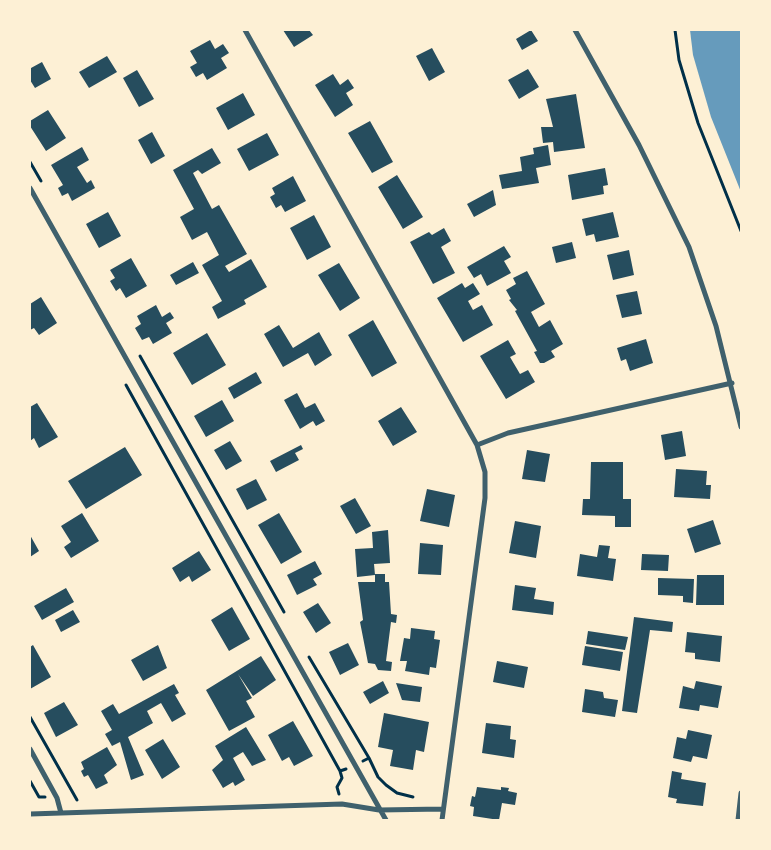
<!DOCTYPE html>
<style>
body{margin:0}
#map{position:relative;width:771px;height:850px;overflow:hidden;background:#fdf0d5;font-family:Literata,serif}
canvas{display:block}
.frame{position:absolute;inset:0;border:31px solid #fdf0d5;pointer-events:none}
</style>
<div id="map">
<canvas width="771" height="850"></canvas>
<div class="frame"></div>
</div>
<script>
const g = document.querySelector('canvas').getContext('2d');
g.lineJoin = 'round';
function fill(path, color) { g.fillStyle = color; g.fill(path, 'evenodd'); }
const poly = rows => new Path2D(rows.map(r => 'M' + r).join(''));
function stroke(path, color, width, dash) { g.strokeStyle = color; g.lineWidth = width; g.lineCap = dash ? 'butt' : 'round'; g.setLineDash(dash || []); g.stroke(path); }
fill(poly([
 [690,30,741,30,741,192,711,117,693,55]
]), '#669bbc');
fill(poly([
 [283,30,309,30,313,35,294,47],
 [531,30,538,41,522,50,516,39],
 [210,40,215,49,223,44,229,53,221,58,227,68,207,80,203,73,196,77,190,67,197,63,190,51],
 [432,48,445,72,429,81,416,56],
 [107,56,117,72,89,88,79,72],
 [42,62,51,79,35,88,30,80,31,68],
 [528,69,539,87,519,99,508,80],
 [137,70,154,99,139,107,123,78],
 [333,74,340,85,348,79,354,88,346,93,353,105,335,117,315,85],
 [243,93,255,115,228,130,216,108],
 [576,94,585,148,554,152,553,142,543,143,541,127,553,127,546,99],
 [48,110,66,138,46,151,30,126,30,121],
 [370,121,393,162,372,173,348,133],
 [152,132,165,156,151,164,138,140],
 [267,133,279,155,249,171,237,149],
 [548,145,551,165,536,168,539,183,502,189,499,175,522,171,520,157,534,154,533,148],
 [82,147,89,160,77,167,87,183,91,180,95,188,72,201,68,193,62,196,58,188,63,185,51,165],
 [212,148,221,163,202,174,198,170,193,173,212,209,219,205,247,254,225,266,229,272,251,259,267,287,244,300,246,304,218,319,212,307,222,301,202,265,219,255,207,232,192,240,180,217,194,209,173,170],
 [605,168,608,185,603,186,604,194,572,200,568,175],
 [397,175,423,217,403,229,378,187],
 [293,176,306,201,285,212,281,205,276,208,270,197,275,194,272,188],
 [493,190,496,205,474,217,467,204],
 [108,212,121,236,99,248,86,224],
 [613,212,619,237,596,242,594,234,586,236,582,219],
 [314,215,331,247,307,260,290,228],
 [444,228,451,241,441,247,455,273,433,284,410,242,429,232,432,235],
 [572,242,576,258,556,263,552,247],
 [504,246,511,257,504,261,511,273,487,286,481,274,474,278,467,267],
 [629,250,634,275,613,280,607,255],
 [131,258,147,286,126,298,120,288,116,291,110,281,115,278,110,270],
 [193,262,199,273,176,285,170,275],
 [339,263,360,298,340,311,318,275],
 [527,271,545,304,531,312,539,327,550,320,563,344,551,351,555,357,544,363,540,363,534,352,537,351,515,311,517,310,509,300,511,299,506,290,516,284,513,278],
 [462,283,465,288,473,283,480,294,468,301,473,310,482,305,493,325,463,342,437,298],
 [637,291,642,314,622,318,616,295],
 [41,297,57,323,39,335,34,328,30,330,30,304],
 [156,305,162,317,170,312,174,318,166,323,172,333,153,344,149,337,142,340,135,328,141,324,137,316],
 [373,320,397,363,372,377,348,335],
 [279,325,293,348,319,332,332,355,315,366,308,353,283,367,264,334],
 [207,333,226,365,192,385,173,353],
 [646,339,653,363,630,371,626,359,621,361,617,348],
 [508,340,516,354,510,357,520,374,528,370,535,382,506,399,480,356],
 [256,372,262,383,234,399,228,388],
 [297,393,305,408,315,403,325,421,316,426,313,421,300,429,284,400],
 [222,400,234,421,206,437,194,416],
 [37,403,58,437,39,448,34,438,30,441,30,407],
 [401,407,417,432,393,446,378,421],
 [682,431,686,456,665,460,661,435],
 [230,441,242,461,226,470,214,450],
 [301,445,303,449,295,453,299,460,276,472,270,461],
 [125,447,142,475,86,509,68,481],
 [527,450,550,454,545,482,522,479],
 [591,462,623,462,623,499,631,499,631,527,615,527,615,516,582,515,583,499,590,499],
 [676,469,707,471,706,485,711,485,710,499,674,497],
 [256,479,267,500,247,510,236,489],
 [427,489,455,495,449,527,420,521],
 [355,498,371,526,356,534,340,506],
 [82,513,99,541,71,558,64,547,71,542,61,526],
 [279,513,302,552,281,564,258,525],
 [713,520,721,544,695,553,687,529],
 [515,521,541,526,536,558,509,553],
 [388,530,390,563,374,564,375,575,357,577,355,549,373,548,372,532],
 [30,535,39,551,30,557],
 [420,543,443,545,441,575,418,574],
 [599,545,610,546,608,558,616,559,613,581,577,576,580,554,597,557],
 [199,551,211,570,192,582,189,576,180,582,172,568],
 [642,554,669,555,668,571,641,570],
 [315,561,322,574,313,579,317,585,297,595,287,575],
 [375,574,385,574,385,582,389,582,391,614,397,615,396,623,391,622,386,661,392,662,391,671,378,670,375,664,368,663,360,622,363,620,358,582,375,582],
 [697,575,724,575,724,605,696,605],
 [658,578,694,579,693,603,683,602,683,596,658,595],
 [515,585,536,588,534,599,554,602,553,615,512,610],
 [66,588,74,602,42,620,34,606],
 [318,603,331,623,316,633,303,612],
 [232,607,250,639,229,651,211,620],
 [73,610,80,622,61,632,55,620],
 [634,617,673,622,672,632,650,630,637,713,622,711],
 [411,628,435,631,434,639,440,640,436,668,430,667,429,675,405,671,407,661,400,661,404,638,410,639],
 [588,631,628,637,625,650,586,644],
 [687,632,722,636,720,662,695,659,695,653,685,652],
 [348,643,359,665,340,675,329,652],
 [33,645,51,677,30,689,30,647],
 [158,645,167,668,143,681,131,660],
 [585,646,623,652,620,671,582,665],
 [261,656,276,680,253,696,238,674,252,698,246,701,255,717,229,731,206,690],
 [497,661,528,667,524,688,493,682],
 [383,681,389,693,370,704,363,692],
 [696,681,722,686,718,708,700,705,699,711,679,708,683,686,694,689],
 [396,683,422,687,420,702,402,700],
 [174,684,179,693,175,695,186,714,172,722,161,703,147,711,153,723,128,737,144,775,131,780,120,742,112,746,105,734,112,730,101,711,113,704,119,714],
 [585,689,603,692,604,698,618,700,615,717,582,712],
 [64,702,78,725,56,737,44,713],
 [384,713,429,722,424,752,416,750,413,770,390,766,393,750,378,747],
 [293,721,313,756,294,766,289,757,282,761,268,735],
 [486,723,511,726,510,739,516,740,514,758,482,753],
 [246,727,266,760,252,766,243,752,233,758,245,780,235,786,233,782,223,788,212,770,223,760,215,746],
 [688,730,712,735,707,759,693,756,691,762,673,758,677,737,686,739],
 [163,739,180,767,162,779,145,750],
 [107,747,117,765,104,775,108,783,96,789,88,775,84,777,81,771,84,769,81,762],
 [672,771,682,773,681,779,706,783,703,806,676,803,677,799,668,797],
 [477,787,501,790,501,787,509,788,508,791,517,793,515,805,502,803,499,820,473,816,474,807,470,806,472,796,475,797]
]), '#264d5e');
stroke(poly([
 [675,30,679,60,698,123,741,231],
 [30,162,41,181],
 [140,356,284,612],
 [126,385,340,771,346,769],
 [309,657,369,758,363,761],
 [30,717,77,800],
 [369,758,378,777,386,785,397,793,413,797],
 [30,781,39,797,45,797],
 [339,794,337,787,342,778,340,771]
]), '#003049', 3);
stroke(poly([
 [245,30,477,445,485,472,485,498,442,820],
 [575,30,639,145,689,247,716,326,741,427],
 [30,188,386,820],
 [477,445,508,433,732,383],
 [30,749,57,798,61,813],
 [30,814,342,804,379,810,443,809],
 [738,820,741,793]
]), '#3f606c', 5);
</script>
